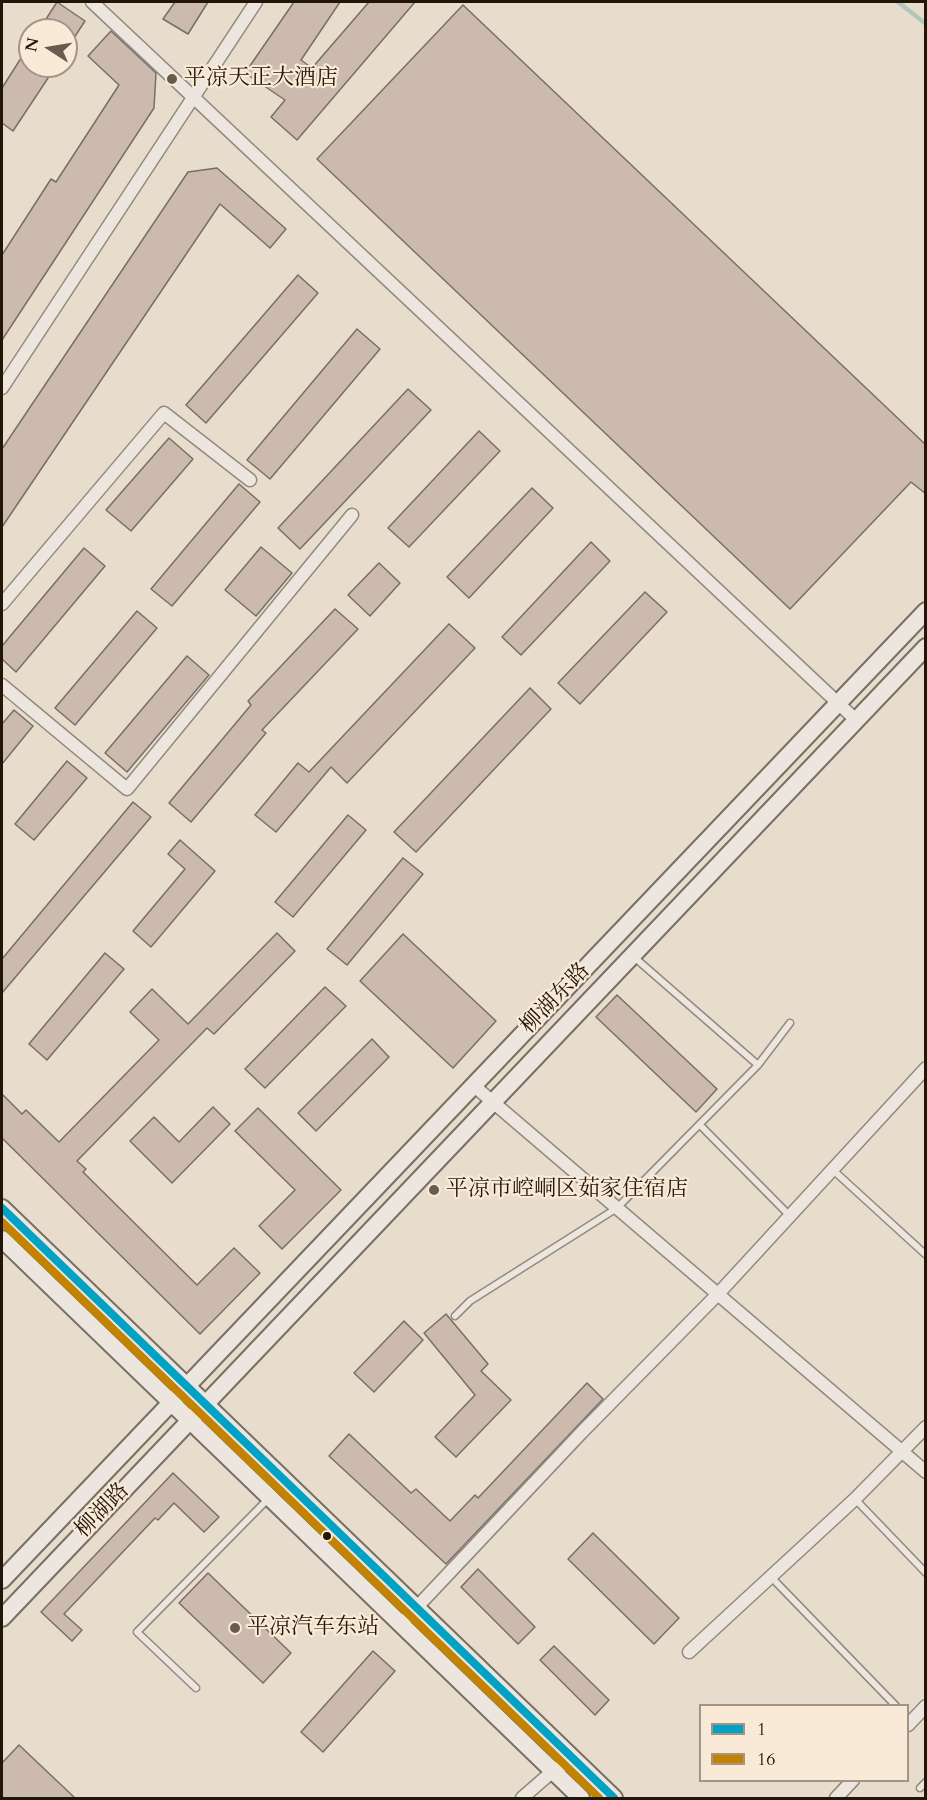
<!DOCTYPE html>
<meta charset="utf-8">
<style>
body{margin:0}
#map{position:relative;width:927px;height:1800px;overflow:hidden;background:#e8ddcc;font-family:Cardo,serif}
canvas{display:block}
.frame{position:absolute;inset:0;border:3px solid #221608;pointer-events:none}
.legend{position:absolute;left:699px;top:1704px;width:210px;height:78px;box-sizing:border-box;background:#f8ead6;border:2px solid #a29584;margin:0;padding:8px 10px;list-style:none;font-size:18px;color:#221608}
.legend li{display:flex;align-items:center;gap:12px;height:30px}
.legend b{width:30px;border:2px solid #a29584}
.north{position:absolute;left:18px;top:18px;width:60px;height:60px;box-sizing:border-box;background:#f8ead6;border:2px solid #a29584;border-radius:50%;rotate:282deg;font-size:16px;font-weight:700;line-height:24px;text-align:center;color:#221608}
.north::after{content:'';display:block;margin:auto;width:21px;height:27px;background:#675c4d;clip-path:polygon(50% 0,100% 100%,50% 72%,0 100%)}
</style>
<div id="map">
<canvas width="927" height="1800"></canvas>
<div class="frame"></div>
<ul class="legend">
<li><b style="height:8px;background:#02a2c4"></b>1</li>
<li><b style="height:8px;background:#c28202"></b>16</li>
</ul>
<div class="north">N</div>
</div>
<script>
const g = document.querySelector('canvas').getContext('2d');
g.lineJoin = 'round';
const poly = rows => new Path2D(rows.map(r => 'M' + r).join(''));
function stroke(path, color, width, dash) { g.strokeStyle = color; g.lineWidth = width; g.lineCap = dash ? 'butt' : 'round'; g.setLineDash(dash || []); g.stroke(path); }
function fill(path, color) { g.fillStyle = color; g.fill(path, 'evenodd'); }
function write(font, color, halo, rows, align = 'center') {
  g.font = font + ' Cardo,"Noto Serif SC",serif'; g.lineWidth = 4.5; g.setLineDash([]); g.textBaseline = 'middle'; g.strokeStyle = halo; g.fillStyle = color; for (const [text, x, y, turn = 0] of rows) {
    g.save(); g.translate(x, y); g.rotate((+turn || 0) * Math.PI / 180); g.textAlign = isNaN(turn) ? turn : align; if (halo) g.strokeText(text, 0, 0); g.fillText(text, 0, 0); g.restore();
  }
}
stroke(poly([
 [898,2,926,24]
]), '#b3c6bd', 4.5);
const building = poly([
 [57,2,85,21,66,50,66,30,39,30,57,2],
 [175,2,208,2,188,34,163,19,175,2],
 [294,2,340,2,301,60,312,68,369,2,415,2,297,140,271,117,285,100,245,73,294,2],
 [463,5,926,445,926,494,911,482,790,609,317,159,463,5],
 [111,31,156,73,154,108,2,340,2,255,51,179,56,182,119,85,88,56,111,31],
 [30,44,30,66,56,66,13,131,2,123,2,88,30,44],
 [217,168,286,229,270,248,220,204,2,527,2,449,188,172,217,168],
 [298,275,318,293,206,423,186,405,298,275],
 [357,329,380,349,270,479,247,460,357,329],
 [408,389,431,410,300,549,278,528,408,389],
 [479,431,500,451,409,547,388,528,479,431],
 [169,438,193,459,131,531,106,510,169,438],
 [239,484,260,502,172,606,151,589,239,484],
 [532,488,553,508,469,598,447,577,532,488],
 [591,542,610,561,521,655,502,637,591,542],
 [261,547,292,573,256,616,225,590,261,547],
 [84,548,105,566,16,672,2,659,2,646,84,548],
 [379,563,400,583,370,616,348,595,379,563],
 [645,592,667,612,580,704,558,683,645,592],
 [335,609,358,629,262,730,266,733,191,822,169,803,251,705,248,701,335,609],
 [137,611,157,628,75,725,55,708,137,611],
 [449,624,475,648,347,783,331,767,276,832,255,815,298,763,309,772,449,624],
 [187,656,209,675,127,772,105,753,187,656],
 [530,688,551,709,416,852,394,832,530,688],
 [14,710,33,726,2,764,2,724,14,710],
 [67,761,87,778,34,840,15,824,67,761],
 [133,802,151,817,2,993,2,959,133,802],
 [348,815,366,830,293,917,275,902,348,815],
 [180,840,215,871,151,947,133,931,185,869,168,854,180,840],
 [403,858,423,874,347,965,327,949,403,858],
 [277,933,295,951,214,1034,207,1028,77,1161,86,1169,83,1172,197,1285,234,1248,260,1273,200,1334,2,1138,2,1094,22,1114,26,1110,59,1142,159,1040,130,1012,152,989,188,1024,277,933],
 [403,934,496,1021,453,1068,360,981,403,934],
 [105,953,124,969,47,1060,29,1044,105,953],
 [325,987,346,1006,265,1088,245,1069,325,987],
 [617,995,717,1089,696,1112,596,1017,617,995],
 [372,1039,389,1057,316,1131,298,1113,372,1039],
 [213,1107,230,1124,172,1183,130,1141,154,1117,179,1142,213,1107],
 [258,1108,341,1190,282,1249,259,1226,295,1190,235,1131,258,1108],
 [446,1314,488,1364,481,1371,511,1400,456,1457,435,1437,475,1395,424,1333,446,1314],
 [404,1321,423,1340,374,1392,354,1373,404,1321],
 [587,1383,603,1399,446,1564,329,1456,349,1434,411,1493,416,1489,450,1521,475,1495,478,1498,587,1383],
 [173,1473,219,1517,204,1532,174,1503,158,1520,155,1518,64,1614,82,1630,72,1641,41,1612,173,1473],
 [593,1533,679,1618,654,1644,568,1559,593,1533],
 [478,1569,535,1627,518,1644,461,1587,478,1569],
 [208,1573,291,1653,263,1683,179,1603,208,1573],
 [554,1646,609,1700,595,1715,540,1660,554,1646],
 [373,1651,395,1671,323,1752,301,1732,373,1651],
 [19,1745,75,1798,2,1798,2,1763,19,1745]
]);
fill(building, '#cbbaad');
stroke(building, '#776f65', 1.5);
const service = poly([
 [634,957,758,1065],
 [700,1125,790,1216],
 [833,1170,925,1254],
 [455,1316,470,1301,617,1208,758,1065,790,1023],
 [855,1499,926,1573],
 [771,1577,896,1706],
 [196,1688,137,1632,269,1498],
 [920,1788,926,1782]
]);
const minor = poly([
 [92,2,856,720],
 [2,388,256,2],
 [2,604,164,413,250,480],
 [2,685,127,789,352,515],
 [473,1085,926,1472],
 [401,1624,582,1432,718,1294,926,1068],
 [689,1652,855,1499,926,1427],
 [908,1725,926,1706],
 [522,1798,553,1771,574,1759],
 [836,1798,853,1780]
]);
const secondary = poly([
 [2,1208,614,1798],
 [2,1239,581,1798],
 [2,1580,926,611],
 [2,1618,926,647]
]);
stroke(service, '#928a7f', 9);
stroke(minor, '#928a7f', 15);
stroke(secondary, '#776f65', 20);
stroke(service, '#ece6de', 6);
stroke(minor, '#ece6de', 12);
stroke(secondary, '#ece6de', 16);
stroke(poly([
 [2,1208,614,1798]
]), '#02a2c4', 8);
stroke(poly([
 [2,1222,599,1798]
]), '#c28202', 8);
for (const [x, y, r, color] of [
 [172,79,6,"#675c4d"],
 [434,1190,6,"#675c4d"],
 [327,1536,5,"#221608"],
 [235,1628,6,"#675c4d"]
]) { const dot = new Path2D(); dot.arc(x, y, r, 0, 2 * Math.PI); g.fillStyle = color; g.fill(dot); stroke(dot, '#f8ead6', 2); }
write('22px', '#221608', '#f8ead6', [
 ["平凉天正大酒店",184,79],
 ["平凉市崆峒区茹家住宿店",446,1190],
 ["平凉汽车东站",247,1628]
], 'left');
write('22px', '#221608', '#f8ead6', [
 ["柳湖东路",556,999,-46],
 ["柳湖路",103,1511,-46]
]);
</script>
